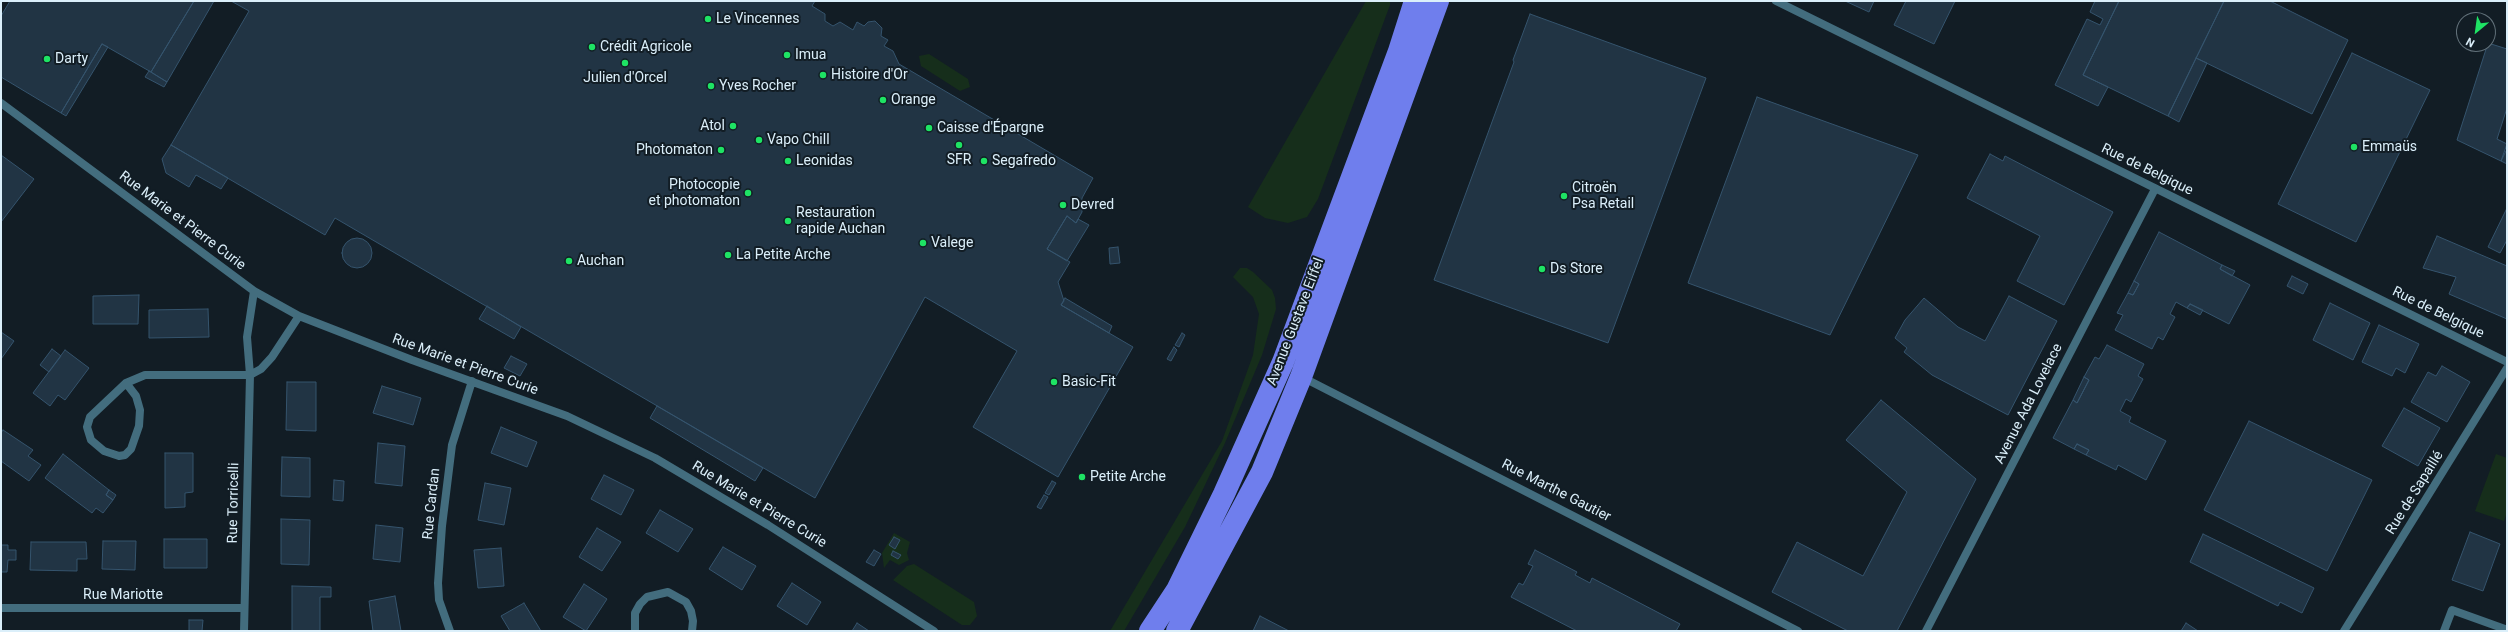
<!DOCTYPE html>
<meta charset="utf-8">
<style>
body{margin:0}
#map{position:relative;width:2508px;height:632px;overflow:hidden;background:#121d25;font-family:Roboto,sans-serif}
canvas{display:block}
.frame{position:absolute;inset:0;border:2px solid #dbeffa;pointer-events:none}
.north{position:absolute;left:2456px;top:12px;width:40px;height:40px;box-sizing:border-box;background:#121d25;border:1px solid #62717a;border-radius:50%;rotate:209deg;font-size:11px;font-weight:700;line-height:16px;text-align:center;color:#dbeffa}
.north::after{content:'';display:block;margin:auto;width:14px;height:18px;background:#1ee364;clip-path:polygon(50% 0,100% 100%,50% 72%,0 100%)}
</style>
<div id="map">
<canvas width="2508" height="632"></canvas>
<div class="frame"></div>
<div class="north">N</div>
</div>
<script>
const g = document.querySelector('canvas').getContext('2d');
g.lineJoin = 'round';
function fill(path, color) { g.fillStyle = color; g.fill(path, 'evenodd'); }
const poly = rows => new Path2D(rows.map(r => 'M' + r).join(''));
function stroke(path, color, width, dash) { g.strokeStyle = color; g.lineWidth = width; g.lineCap = dash ? 'butt' : 'round'; g.setLineDash(dash || []); g.stroke(path); }
function write(font, color, halo, rows, align = 'center') {
  g.font = font + ' Roboto,sans-serif'; g.lineWidth = 4; g.setLineDash([]); g.textBaseline = 'middle'; g.strokeStyle = halo; g.fillStyle = color; for (const [text, x, y, turn = 0] of rows) {
    g.save(); g.translate(x, y); g.rotate((+turn || 0) * Math.PI / 180); g.textAlign = isNaN(turn) ? turn : align; if (halo) g.strokeText(text, 0, 0); g.fillText(text, 0, 0); g.restore();
  }
}
fill(poly([
 [1366,1,1390,1,1390,5,1318,199,1307,217,1288,223,1265,218,1248,207],
 [929,54,968,79,970,87,960,91,921,66,919,56],
 [1240,268,1247,268,1253,272,1272,290,1275,298,1276,309,1262,355,1225,443,1185,527,1124,631,1110,631,1222,441,1253,355,1259,314,1253,297,1233,277],
 [2496,454,2507,458,2507,512,2504,521,2475,511],
 [894,533,910,542,907,553,909,560,899,565,890,560,884,568,882,553],
 [914,564,974,602,977,616,970,625,962,625,893,580,907,566]
]), '#162e1b');
const building = poly([
 [10,1,194,1,151,72,102,44,61,113,1,77,1,16,10,1],
 [194,1,214,1,167,82,151,72,194,1],
 [231,1,815,1,812,6,825,14,825,21,833,26,840,22,853,30,857,22,864,26,868,22,875,21,882,28,881,36,888,40,884,46,893,51,899,64,1093,178,1082,198,1082,212,1076,223,1067,216,1047,249,1070,262,1058,282,1064,301,1061,305,1133,347,1058,477,973,427,1017,351,925,297,815,498,335,218,325,235,171,145,249,11,231,1],
 [1845,1,1874,1,1869,12,1845,1],
 [1906,1,1955,1,1934,44,1894,25,1906,1],
 [2095,1,2119,1,2083,75,2108,87,2098,106,2055,85,2087,19,2100,25,2103,19,2090,12,2095,1],
 [2119,1,2224,1,2168,116,2083,75,2119,1],
 [2224,1,2270,1,2348,40,2312,114,2196,58,2224,1],
 [1530,14,1706,78,1608,343,1434,280,1514,62,1513,60,1530,14],
 [2488,43,2507,49,2507,108,2497,139,2507,144,2501,161,2457,140,2488,43],
 [102,44,108,47,66,116,61,113,102,44],
 [2352,53,2430,90,2356,242,2278,204,2352,53],
 [2196,58,2207,63,2179,122,2168,116,2196,58],
 [149,71,167,82,164,87,145,77,149,71],
 [1757,97,1918,155,1830,335,1688,283,1757,97],
 [171,145,228,178,221,189,196,175,189,187,166,173,162,159,171,145],
 [2507,149,2507,164,2501,161,2507,149],
 [1990,154,2003,161,2005,156,2113,212,2064,305,2017,281,2040,236,1967,198,1990,154],
 [1,155,34,179,1,222,1,155],
 [2507,208,2507,240,2500,253,2488,247,2507,208],
 [1067,216,1076,223,1078,219,1089,225,1067,261,1047,249,1067,216],
 [2159,232,2222,265,2220,269,2250,285,2229,324,2190,304,2187,308,2176,302,2170,314,2175,317,2163,340,2158,337,2152,349,2115,330,2123,315,2117,313,2128,293,2133,295,2139,284,2134,281,2159,232],
 [2437,236,2507,266,2507,319,2449,294,2456,277,2423,268,2437,236],
 '342 253a15 15 0 1 1 30 0a15 15 0 1 1-30 0Z',
 [1118,247,1120,263,1110,264,1109,248,1118,247],
 [2222,265,2235,271,2232,276,2220,269,2222,265],
 [2292,276,2308,284,2303,294,2287,286,2292,276],
 [2134,281,2139,284,2133,295,2128,293,2134,281],
 [139,295,138,324,93,324,93,296,139,295],
 [2009,296,2057,321,2008,415,1932,375,1904,352,1907,348,1895,338,1905,320,1924,298,1958,327,1985,341,2009,296],
 [1065,298,1112,326,1109,333,1061,305,1065,298],
 [2330,303,2370,323,2353,360,2313,340,2330,303],
 [2190,304,2203,310,2200,315,2187,308,2190,304],
 [487,306,521,327,514,339,479,319,487,306],
 [208,309,209,337,149,338,149,310,208,309],
 [2379,325,2419,344,2405,373,2396,368,2392,376,2362,362,2379,325],
 [1,332,14,341,1,359,1,332],
 [1182,333,1185,335,1179,347,1175,345,1182,333],
 [2107,345,2144,364,2138,376,2143,379,2131,402,2126,399,2120,411,2131,417,2129,422,2166,441,2146,480,2118,465,2116,470,2086,455,2089,450,2077,444,2074,449,2053,438,2073,400,2077,403,2089,380,2084,377,2095,357,2099,359,2107,345],
 [1174,347,1177,350,1171,361,1167,359,1174,347],
 [52,349,61,356,49,372,40,365,52,349],
 [65,350,89,368,65,400,58,395,50,406,33,393,65,350],
 [511,356,527,364,520,376,504,368,511,356],
 [2442,366,2470,382,2447,422,2411,402,2428,372,2436,376,2442,366],
 [2084,377,2089,380,2077,403,2073,400,2084,377],
 [287,382,316,382,316,431,286,430,287,382],
 [382,386,421,398,413,425,373,413,382,386],
 [1881,400,1976,479,1897,631,1848,631,1772,592,1797,542,1863,576,1907,492,1846,440,1881,400],
 [657,406,763,468,755,481,650,418,657,406],
 [2404,408,2440,428,2418,466,2382,446,2404,408],
 [2249,421,2372,480,2327,571,2204,510,2249,421],
 [501,427,537,442,527,467,491,453,501,427],
 [3,430,33,450,28,456,41,465,29,481,1,461,1,433,3,430],
 [378,443,405,446,402,486,375,483,378,443],
 [2077,444,2089,450,2086,455,2074,449,2077,444],
 [165,453,193,453,193,492,185,493,185,507,165,508,165,453],
 [63,454,109,490,106,495,113,500,103,513,96,508,92,513,45,478,63,454],
 [282,457,310,458,310,497,281,496,282,457],
 [604,475,634,490,621,515,591,499,604,475],
 [334,480,344,481,343,501,333,500,334,480],
 [1052,481,1056,483,1049,495,1045,493,1052,481],
 [485,483,511,488,504,525,478,520,485,483],
 [109,490,116,495,113,500,106,495,109,490],
 [1044,495,1048,497,1041,509,1037,507,1044,495],
 [660,510,693,529,678,552,646,533,660,510],
 [281,519,310,520,309,565,281,564,281,519],
 [376,525,403,528,400,562,373,559,376,525],
 [597,528,621,542,602,571,579,557,597,528],
 [2470,532,2500,544,2483,591,2452,580,2470,532],
 [2203,534,2314,588,2302,613,2280,602,2278,606,2190,562,2203,534],
 [894,537,900,540,895,549,889,545,894,537],
 [164,539,207,539,207,568,164,568,164,539],
 [103,541,136,541,135,570,102,569,103,541],
 [31,542,86,542,87,559,77,559,77,571,30,570,31,542],
 [1,545,8,545,8,550,16,550,16,560,8,560,7,572,1,572,1,545],
 [723,547,756,566,742,590,709,569,723,547],
 [501,548,504,586,478,588,474,550,501,548],
 [874,550,881,554,874,566,866,562,874,550],
 [1535,550,1577,572,1575,575,1590,583,1592,578,1680,624,1676,631,1577,631,1511,597,1519,583,1523,585,1533,566,1528,564,1535,550],
 [893,551,901,555,898,559,891,555,893,551],
 [792,583,821,602,807,625,777,606,792,583],
 [584,584,607,599,586,631,563,617,584,584],
 [292,586,331,587,331,597,320,597,320,631,292,631,292,586],
 [395,596,401,631,373,631,369,601,395,596],
 [524,603,541,631,510,631,501,616,524,603],
 [1260,616,1289,631,1253,631,1260,616],
 [189,620,203,620,202,631,189,631,189,620],
 [857,623,869,631,852,631,857,623],
 [2186,623,2198,631,2181,631,2186,623]
]);
fill(building, '#213444');
stroke(building, '#35546d', 1);
stroke(poly([
 [1776,1,2507,362],
 [1,103,254,291,299,316,412,360,567,416,655,458,768,525,934,631],
 [254,291,247,337,250,375,261,369,272,357,299,316],
 [1302,377,1798,631],
 [126,383,136,396,140,410,139,426,131,449,125,455,119,456,104,451,91,440,87,427,90,417,126,383,145,375,250,375,244,631],
 [1,608,244,608],
 [450,631,439,600,438,583,442,526,452,445,472,381],
 [635,631,635,613,640,604,647,597,668,592,686,602,691,611,693,621,692,631],
 [1926,631,2155,189],
 [2344,631,2507,368],
 [2444,631,2452,610,2505,629]
]), '#436d7e', 8);
stroke(poly([
 [1150,631,1177,590,1224,494,1283,362,1399,51,1415,1],
 [1177,631,1262,472,1301,377,1438,1]
]), '#6f7eed', 22);
for (const [x, y, r, color] of [
 [708,19,4,"#1ee364"],
 [592,47,4,"#1ee364"],
 [787,55,4,"#1ee364"],
 [47,59,4,"#1ee364"],
 [625,63,4,"#1ee364"],
 [823,75,4,"#1ee364"],
 [711,86,4,"#1ee364"],
 [883,100,4,"#1ee364"],
 [733,126,4,"#1ee364"],
 [929,128,4,"#1ee364"],
 [759,140,4,"#1ee364"],
 [959,145,4,"#1ee364"],
 [2354,147,4,"#1ee364"],
 [721,150,4,"#1ee364"],
 [788,161,4,"#1ee364"],
 [984,161,4,"#1ee364"],
 [748,193,4,"#1ee364"],
 [1564,196,4,"#1ee364"],
 [1063,205,4,"#1ee364"],
 [788,221,4,"#1ee364"],
 [923,243,4,"#1ee364"],
 [728,255,4,"#1ee364"],
 [569,261,4,"#1ee364"],
 [1542,269,4,"#1ee364"],
 [1054,382,4,"#1ee364"],
 [1082,477,4,"#1ee364"]
]) { const dot = new Path2D(); dot.arc(x, y, r, 0, 2 * Math.PI); g.fillStyle = color; g.fill(dot); stroke(dot, '#121d25', 1.5); }
write('14px', '#dbeffa', '#121d25', [
 ["Le Vincennes",716,19],
 ["Crédit Agricole",600,47],
 ["Imua",795,55],
 ["Darty",55,59],
 ["Histoire d'Or",831,75],
 ["Julien d'Orcel",625,78,"center"],
 ["Yves Rocher",719,86],
 ["Orange",891,100],
 ["Atol",725,126,"right"],
 ["Caisse d'Épargne",937,128],
 ["Vapo Chill",767,140],
 ["Emmaüs",2362,147],
 ["Photomaton",713,150,"right"],
 ["SFR",959,160,"center"],
 ["Leonidas",796,161],
 ["Segafredo",992,161],
 ["Photocopie",740,185,"right"],
 ["et photomaton",740,201,"right"],
 ["Citroën",1572,188],
 ["Psa Retail",1572,204],
 ["Devred",1071,205],
 ["Restauration",796,213],
 ["rapide Auchan",796,229],
 ["Valege",931,243],
 ["La Petite Arche",736,255],
 ["Auchan",577,261],
 ["Ds Store",1550,269],
 ["Basic-Fit",1062,382],
 ["Petite Arche",1090,477]
], 'left');
write('14px', '#dbeffa', '#121d25', [
 ["Rue de Belgique",2147,170,26],
 ["Rue Marie et Pierre Curie",182,221,37],
 ["Rue de Belgique",2438,313,26],
 ["Avenue Gustave Eiffel",1296,322,-69],
 ["Rue Marie et Pierre Curie",465,365,20],
 ["Avenue Ada Lovelace",2029,404,-63],
 ["Rue Marthe Gautier",1556,491,27],
 ["Rue de Sapaillé",2415,493,-58],
 ["Rue Torricelli",234,503,-89],
 ["Rue Cardan",432,504,-84],
 ["Rue Marie et Pierre Curie",759,505,31],
 ["Rue Mariotte",123,595]
]);
</script>
